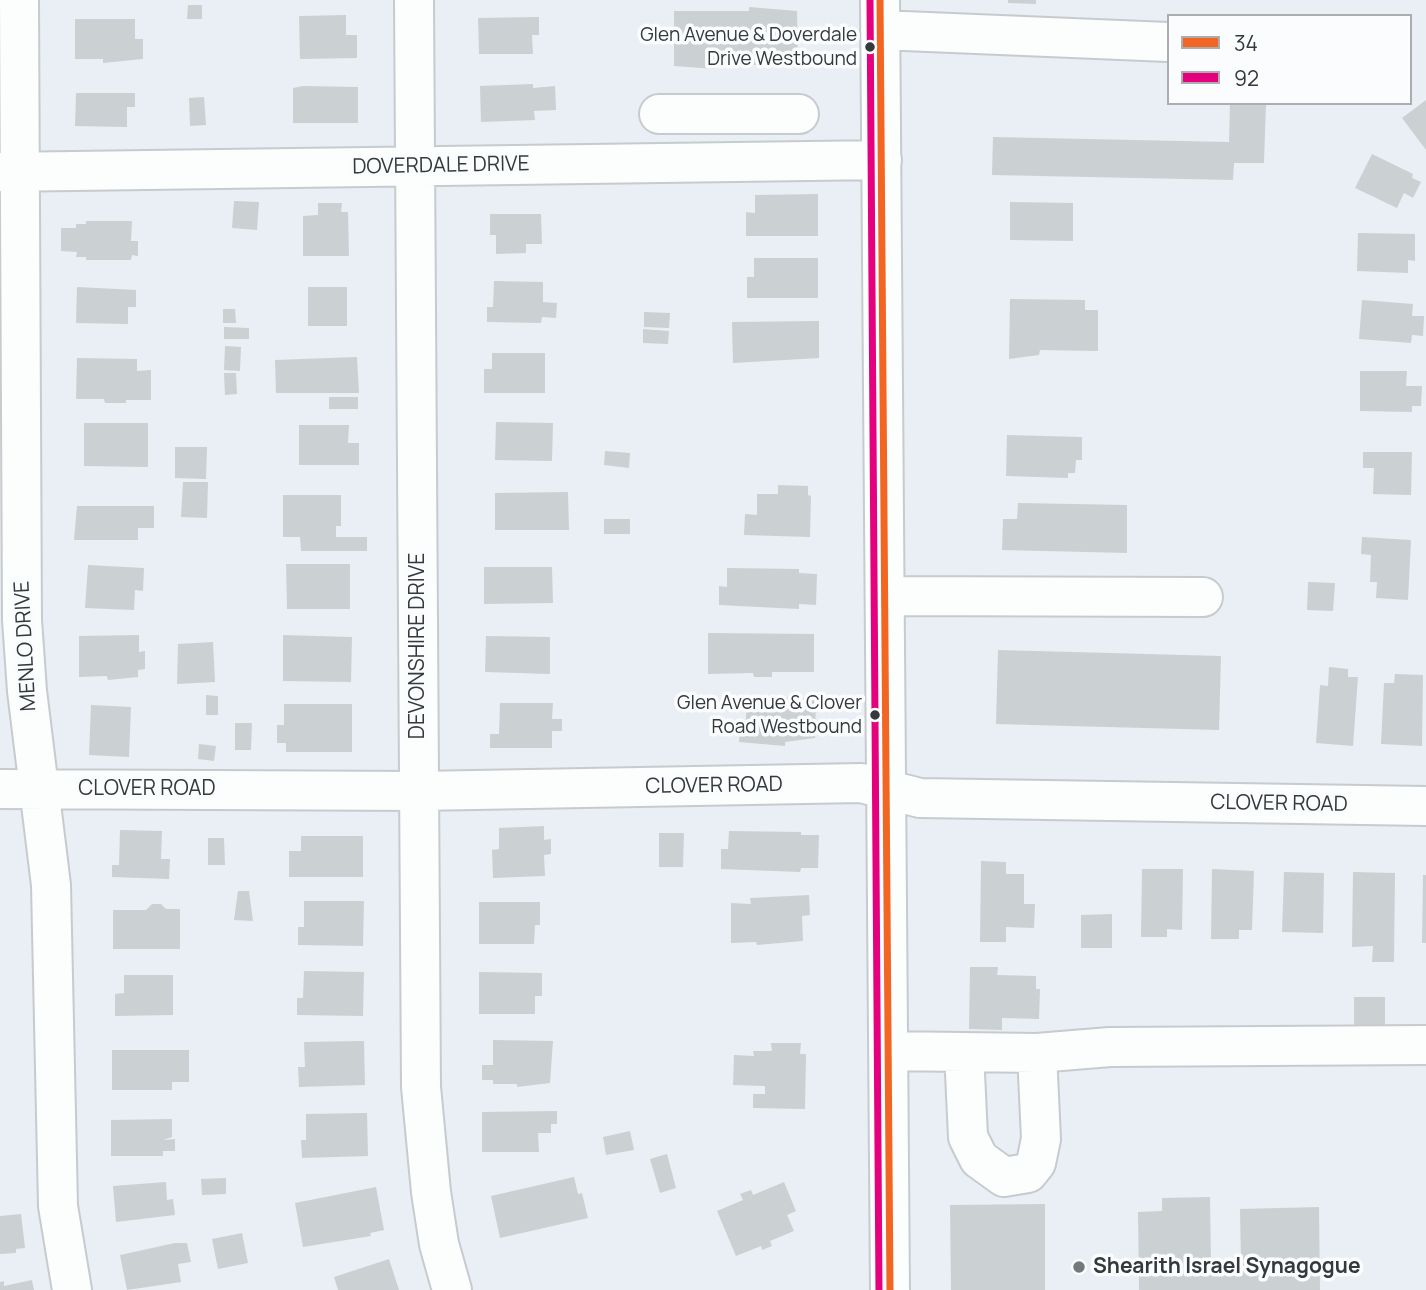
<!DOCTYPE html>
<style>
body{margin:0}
#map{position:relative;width:1426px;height:1290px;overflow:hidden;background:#e9eff4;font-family:Manrope,sans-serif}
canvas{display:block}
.legend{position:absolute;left:1167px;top:14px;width:245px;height:91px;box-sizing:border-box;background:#fafcfd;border:2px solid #abaeaf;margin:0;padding:9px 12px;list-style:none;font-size:21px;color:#34393b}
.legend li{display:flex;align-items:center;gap:14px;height:35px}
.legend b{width:35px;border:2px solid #abaeaf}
</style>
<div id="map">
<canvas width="1426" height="1290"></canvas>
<ul class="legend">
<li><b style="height:9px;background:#f26522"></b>34</li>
<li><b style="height:9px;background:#e5007d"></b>92</li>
</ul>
</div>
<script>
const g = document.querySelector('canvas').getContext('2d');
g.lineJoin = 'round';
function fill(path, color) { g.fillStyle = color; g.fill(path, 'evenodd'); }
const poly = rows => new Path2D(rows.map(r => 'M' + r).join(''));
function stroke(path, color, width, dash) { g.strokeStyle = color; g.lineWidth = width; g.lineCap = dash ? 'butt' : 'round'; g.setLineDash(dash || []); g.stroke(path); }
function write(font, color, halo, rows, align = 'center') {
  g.font = font + ' Manrope,sans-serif'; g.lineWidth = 7; g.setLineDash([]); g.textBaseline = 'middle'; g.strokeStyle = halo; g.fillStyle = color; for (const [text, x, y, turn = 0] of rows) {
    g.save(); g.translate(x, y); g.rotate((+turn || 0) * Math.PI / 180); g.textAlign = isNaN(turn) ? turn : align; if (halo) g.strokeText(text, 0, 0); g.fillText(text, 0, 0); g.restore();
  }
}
fill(poly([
 [1008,0,1036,0,1036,4,1008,3],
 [188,5,202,5,202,19,187,19],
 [749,7,797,11,798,61,769,61,769,66,720,62,715,69,674,66,674,11,749,11],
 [346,15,346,35,357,35,357,58,300,59,299,16],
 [539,17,539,35,532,35,533,54,479,54,478,18],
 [75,19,135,19,135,39,143,39,143,59,103,63,103,59,75,59],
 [533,84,533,88,555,86,556,110,534,111,535,120,481,122,480,86],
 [303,86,358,87,358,123,293,123,293,88],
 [76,93,135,93,135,107,127,107,127,127,75,126],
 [204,97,206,125,190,126,189,98],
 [1426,100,1426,150,1402,118],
 [1230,103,1266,103,1264,163,1234,163,1233,180,992,175,993,137,1229,142],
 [1372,154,1413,174,1412,178,1421,182,1413,198,1404,193,1397,208,1355,188],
 [818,194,818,236,746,236,746,212,755,213,755,195],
 [234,201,259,202,257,230,232,228],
 [1010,202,1073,203,1073,241,1010,240],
 [318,203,342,203,341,212,348,212,349,256,303,256,303,216,318,215],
 [490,214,541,214,542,244,526,244,526,253,496,254,496,235,490,235],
 [86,221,132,221,131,241,138,241,138,256,132,255,131,260,86,260,86,257,76,257,77,252,61,251,61,228,76,228,76,224,86,224],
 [1358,233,1415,234,1415,261,1408,260,1408,273,1357,271],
 [754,258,818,258,818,298,747,298,747,277,754,277],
 [494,281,543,282,543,302,557,303,556,318,542,317,541,323,487,322,487,307,493,307],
 [77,287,136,290,136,307,128,307,128,324,76,323],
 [308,287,347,287,347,326,308,326],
 [1010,299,1085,300,1085,310,1098,310,1098,351,1040,350,1039,355,1009,359],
 [1362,300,1413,304,1412,316,1424,316,1423,336,1412,335,1411,343,1359,339],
 [223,309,235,309,236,323,223,323],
 [644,312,670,313,669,328,644,327],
 [819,321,819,358,733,363,732,322],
 [224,327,249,328,249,339,224,339],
 [643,329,669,331,668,344,643,343],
 [225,346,241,347,240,371,224,370],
 [492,353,545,353,545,393,484,393,484,369,492,369],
 [357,357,359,393,276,393,275,360],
 [77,358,137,359,137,371,151,370,151,400,126,400,126,403,105,403,104,399,76,399],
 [1360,371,1407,371,1406,386,1422,386,1421,406,1412,406,1412,412,1360,411],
 [224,373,236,373,237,394,225,395],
 [329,397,358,397,358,409,329,409],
 [496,422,553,423,552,461,495,460],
 [84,423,148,423,148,467,84,466],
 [299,425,349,425,348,443,359,443,359,465,299,465],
 [1007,435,1082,437,1082,460,1076,460,1075,473,1068,473,1068,478,1006,476],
 [175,447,207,447,206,479,175,478],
 [605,451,630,453,629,468,604,465],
 [1363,452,1412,452,1411,495,1373,494,1374,468,1363,468],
 [183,482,208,482,207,518,181,517],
 [778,485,808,486,808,495,811,496,810,537,744,535,745,514,757,515,757,494,778,494],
 [568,492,569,530,495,530,495,493],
 [283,495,341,495,341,526,336,526,336,537,367,537,367,551,301,551,300,537,283,537],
 [1018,503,1127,505,1127,553,1002,550,1003,519,1017,519],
 [77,506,154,506,154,528,138,528,138,540,74,540],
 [604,519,630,519,630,534,604,534],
 [1362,537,1411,540,1408,600,1376,598,1377,582,1370,582,1371,555,1361,554],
 [286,564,350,564,350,609,287,609],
 [88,565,144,568,143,591,135,590,134,610,85,608],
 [484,567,552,567,553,603,484,604],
 [727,568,799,569,799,573,817,574,816,605,799,604,799,609,719,605,719,586,727,587],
 [1308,582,1335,583,1333,611,1307,610],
 [708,633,814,634,814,672,772,672,772,677,754,677,753,673,708,674],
 [139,635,139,652,145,651,145,669,138,670,138,677,108,680,107,676,79,677,79,636],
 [283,635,352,637,351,682,283,681],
 [486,636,550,637,550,674,485,672],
 [213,642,215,682,177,684,178,644],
 [998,650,1221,656,1219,730,996,724],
 [1329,667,1348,669,1348,677,1358,677,1353,746,1316,743,1320,685,1328,686],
 [1395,674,1423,675,1422,746,1381,744,1384,683,1394,683],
 [206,695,218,696,218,715,206,715],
 [746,697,816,698,815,738,785,742,785,746,739,742,740,722,746,722],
 [500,703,553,703,552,719,562,719,562,731,552,731,552,748,490,748,490,734,499,734],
 [284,704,352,704,352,752,286,752,286,743,277,743,277,725,284,725],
 [91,705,131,707,129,757,89,755],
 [235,723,252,723,251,750,235,750],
 [199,744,216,746,214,761,198,759],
 [544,826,544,840,551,839,551,854,544,855,545,876,493,878,492,850,499,849,499,828],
 [120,830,162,831,161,859,170,859,169,879,112,877,112,865,119,865],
 [729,831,801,832,801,835,819,835,818,868,801,868,800,872,721,869,721,849,728,849],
 [659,833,684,833,683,867,659,867],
 [301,836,363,836,363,877,289,877,289,851,301,851],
 [208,838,224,838,225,865,208,865],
 [981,861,1006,862,1006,874,1024,874,1024,904,1035,904,1034,928,1006,927,1006,942,980,942],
 [1142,869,1183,869,1182,930,1167,929,1167,937,1141,937],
 [1212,869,1254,871,1252,930,1239,930,1239,939,1211,939],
 [1284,872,1324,873,1323,933,1282,932],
 [1353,872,1395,873,1394,962,1372,962,1373,946,1352,947],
 [1423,875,1426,875,1426,943,1422,943],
 [238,891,249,891,253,921,234,920],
 [809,895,810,915,802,916,803,941,757,945,756,942,731,943,731,903,751,904,750,898],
 [304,901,364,901,363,946,298,945,298,927,304,927],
 [479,902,540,902,540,925,535,925,534,944,479,944],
 [152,904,161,904,166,909,180,909,180,949,113,949,113,910,146,910],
 [1112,914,1112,948,1081,948,1081,915],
 [970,967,998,967,997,975,1036,976,1036,989,1040,989,1039,1019,1002,1018,1002,1030,969,1029],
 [304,971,364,972,363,1016,297,1015,297,998,303,998],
 [479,972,542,973,542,996,535,996,535,1014,479,1014],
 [124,975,173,975,173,1015,115,1016,115,994,124,993],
 [1354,997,1385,997,1385,1025,1354,1026],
 [493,1040,553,1041,550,1083,517,1087,517,1084,493,1084,493,1080,482,1080,482,1065,493,1065],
 [364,1041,365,1085,299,1087,298,1067,305,1067,304,1042],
 [771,1043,801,1043,800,1054,806,1054,805,1109,753,1108,753,1094,765,1094,765,1086,733,1085,734,1055,754,1056,753,1051,772,1051],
 [112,1050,189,1050,189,1082,172,1082,172,1090,112,1090],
 [557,1111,557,1124,551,1124,551,1133,538,1133,539,1152,482,1152,482,1112],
 [367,1113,368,1156,302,1158,301,1140,306,1140,306,1114],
 [172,1119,172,1137,163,1140,175,1139,175,1151,163,1151,163,1156,111,1156,111,1120],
 [630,1131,634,1150,606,1155,603,1137],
 [667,1154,676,1188,660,1193,650,1159],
 [574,1177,578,1194,582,1193,588,1218,500,1238,491,1196],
 [226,1178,226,1194,202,1195,201,1179],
 [166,1182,167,1200,173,1199,175,1215,116,1222,113,1186],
 [784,1182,796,1211,787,1215,794,1231,770,1241,772,1246,762,1250,761,1246,736,1256,717,1211,743,1200,740,1194,751,1190,753,1195],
 [376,1187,384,1230,370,1233,371,1236,303,1247,295,1203],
 [1210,1197,1211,1263,1241,1262,1240,1209,1319,1207,1320,1290,1139,1290,1138,1212,1162,1211,1162,1198],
 [1045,1204,1045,1290,951,1290,950,1205],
 [21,1214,25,1248,16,1249,16,1253,0,1254,0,1216],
 [242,1233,248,1263,218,1269,212,1239],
 [175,1243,187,1243,191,1262,178,1264,181,1282,127,1290,120,1255],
 [389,1259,399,1290,338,1290,334,1277],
 [32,1280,34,1290,0,1290,0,1282,4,1281,4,1286]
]), '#cbd0d3');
const minor = poly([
 [19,0,22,620,27,691,51,885,58,1206,72,1290],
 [414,0,421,1087,431,1192,439,1244,452,1290],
 [880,0,890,1290],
 [880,30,1168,42],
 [659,114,799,114],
 [0,172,882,160],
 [885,596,1203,597],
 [0,789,419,791,861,783,920,798,1426,806],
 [888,1051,1037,1053,1110,1047,1426,1045],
 [964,1052,968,1137,979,1159,1004,1177,1028,1173,1036,1163,1041,1139,1037,1053]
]);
stroke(minor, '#c6cbce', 42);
stroke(minor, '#fcfdfd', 38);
stroke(poly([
 [880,0,890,1290]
]), '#f26522', 7);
stroke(poly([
 [870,0,879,1290]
]), '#e5007d', 7);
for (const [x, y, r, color] of [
 [870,47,6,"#34393b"],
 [875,715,6,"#34393b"],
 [1079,1267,7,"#73797c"]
]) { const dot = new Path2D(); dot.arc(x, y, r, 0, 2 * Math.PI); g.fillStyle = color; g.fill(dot); stroke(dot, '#fafcfd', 2.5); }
write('19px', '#34393b', '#fafcfd', [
 ["Glen Avenue & Doverdale",857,36],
 ["Drive Westbound",857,60],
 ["Glen Avenue & Clover",862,704],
 ["Road Westbound",862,728]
], 'right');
write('21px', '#34393b', '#fafcfd', [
 ["DOVERDALE DRIVE",441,166,-1],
 ["MENLO DRIVE",26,646,-93],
 ["DEVONSHIRE DRIVE",418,646,-90],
 ["CLOVER ROAD",714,786,-1],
 ["CLOVER ROAD",147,789],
 ["CLOVER ROAD",1279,804,1]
]);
write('bold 21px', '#34393b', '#fafcfd', [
 ["Shearith Israel Synagogue",1093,1267]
], 'left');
</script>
